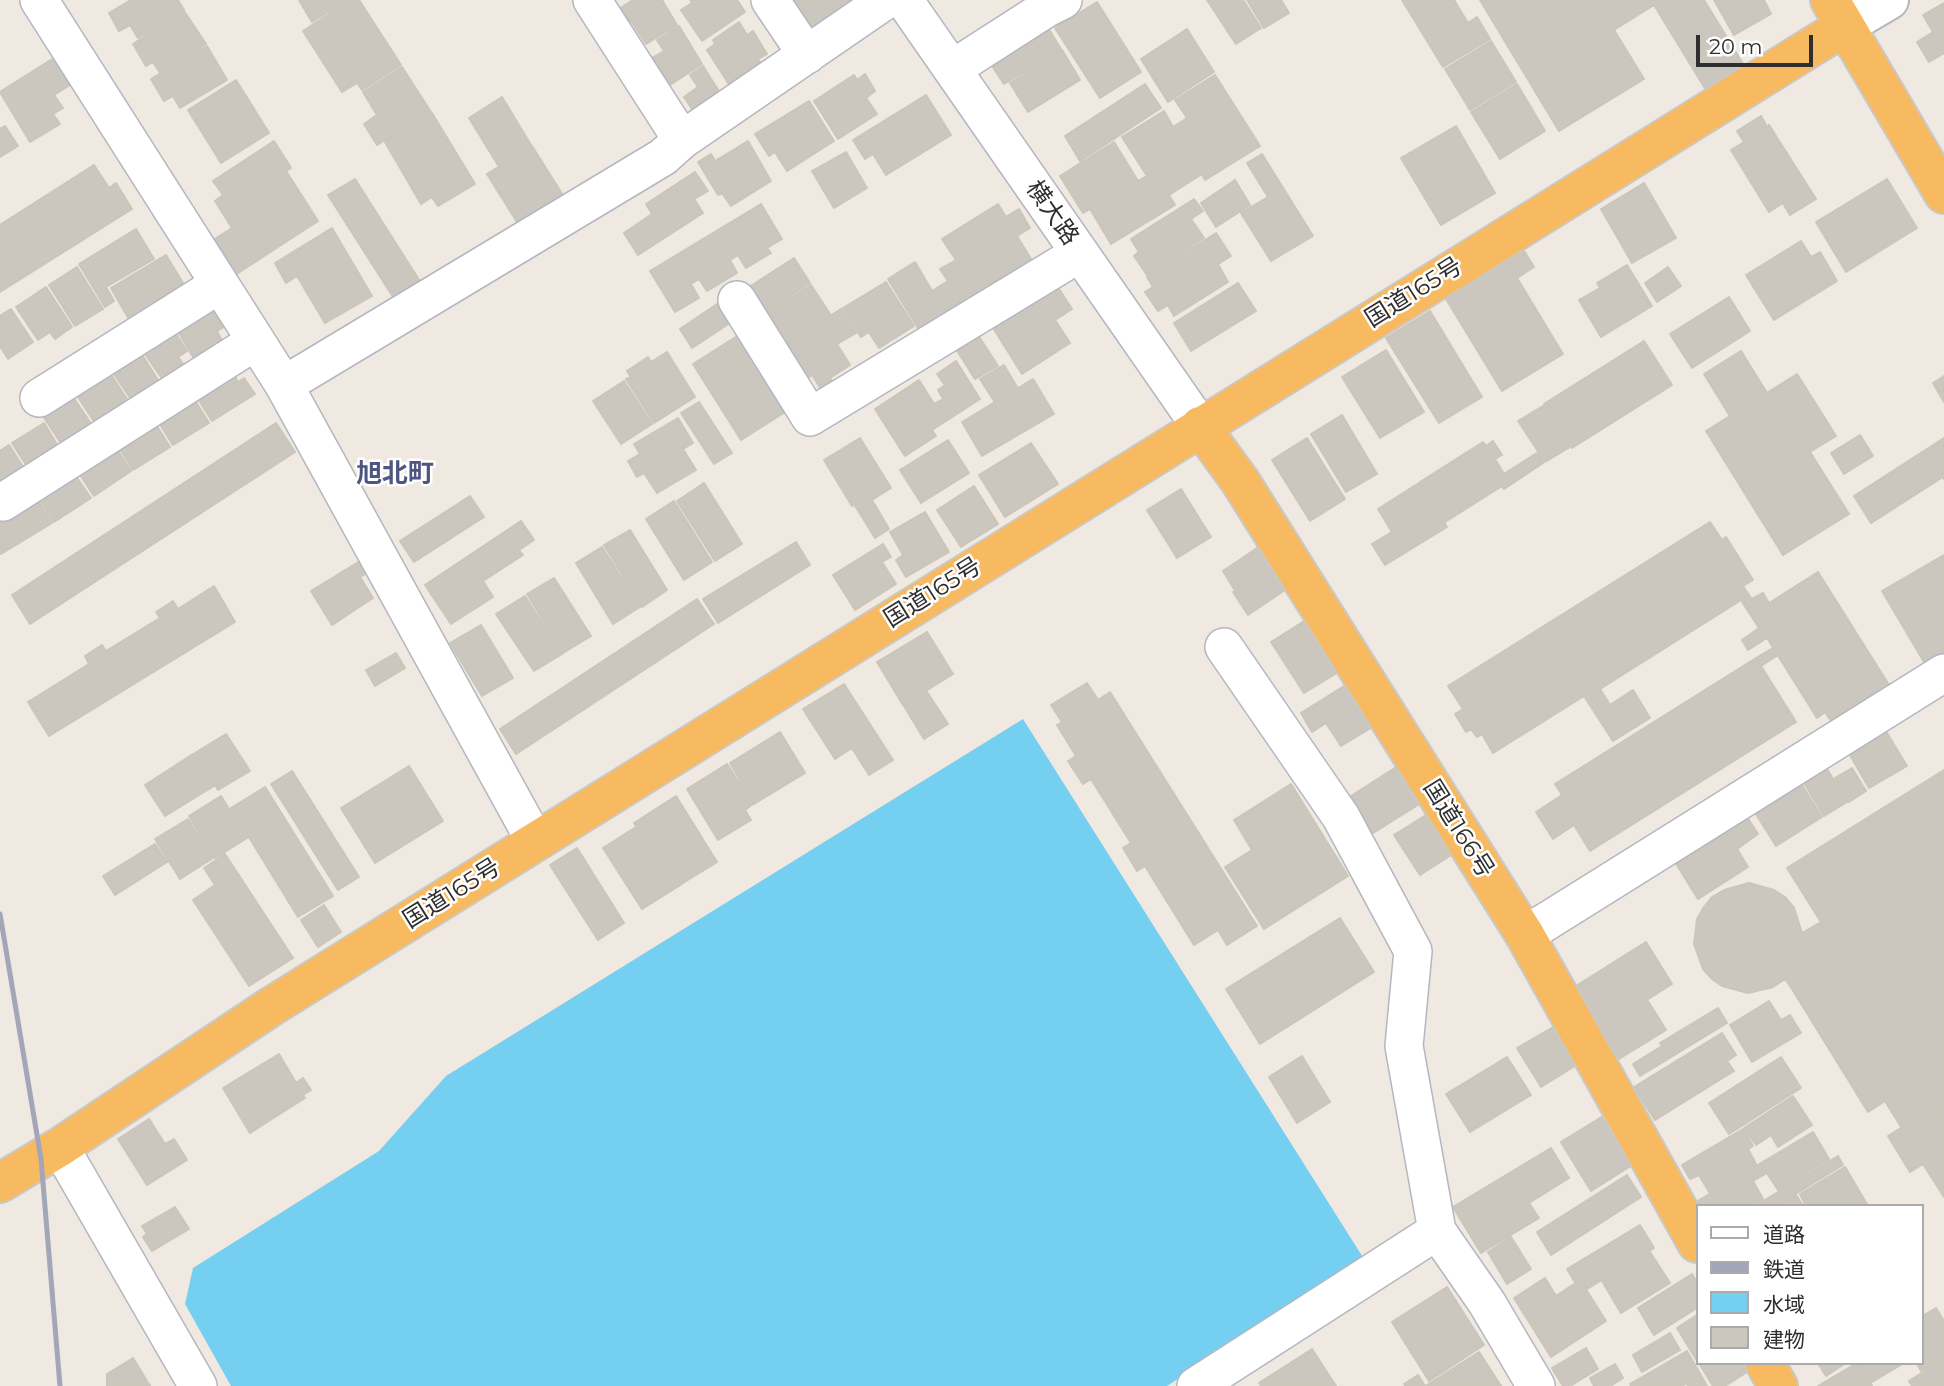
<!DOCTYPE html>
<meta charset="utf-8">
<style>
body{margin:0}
#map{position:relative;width:1944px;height:1386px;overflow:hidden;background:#efe9e1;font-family:Montserrat,"Noto Sans JP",sans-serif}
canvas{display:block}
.legend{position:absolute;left:1696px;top:1204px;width:228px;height:161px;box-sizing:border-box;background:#fff;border:2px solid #ababab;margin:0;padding:9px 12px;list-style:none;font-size:21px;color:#2e2e2e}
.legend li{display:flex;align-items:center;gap:14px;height:35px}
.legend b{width:35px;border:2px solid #ababab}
.scale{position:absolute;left:1696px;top:35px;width:117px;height:32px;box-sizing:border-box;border:4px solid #2e2e2e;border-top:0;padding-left:9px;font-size:21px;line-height:24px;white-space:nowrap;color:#2e2e2e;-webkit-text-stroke:5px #fff;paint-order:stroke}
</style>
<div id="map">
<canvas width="1944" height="1386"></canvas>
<ul class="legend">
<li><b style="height:9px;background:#fff"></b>道路</li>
<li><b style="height:9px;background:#a3a6b8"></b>鉄道</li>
<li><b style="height:19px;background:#75cff0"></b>水域</li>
<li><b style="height:19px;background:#cbc7bf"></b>建物</li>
</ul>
<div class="scale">20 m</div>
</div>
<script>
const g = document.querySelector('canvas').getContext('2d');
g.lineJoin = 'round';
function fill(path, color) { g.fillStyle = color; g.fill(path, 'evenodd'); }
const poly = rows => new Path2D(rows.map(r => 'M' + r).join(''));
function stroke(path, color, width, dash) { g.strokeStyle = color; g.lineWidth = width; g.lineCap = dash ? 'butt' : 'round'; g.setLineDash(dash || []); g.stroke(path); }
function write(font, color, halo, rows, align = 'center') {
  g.font = font + ' Montserrat,"Noto Sans JP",sans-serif'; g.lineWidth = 5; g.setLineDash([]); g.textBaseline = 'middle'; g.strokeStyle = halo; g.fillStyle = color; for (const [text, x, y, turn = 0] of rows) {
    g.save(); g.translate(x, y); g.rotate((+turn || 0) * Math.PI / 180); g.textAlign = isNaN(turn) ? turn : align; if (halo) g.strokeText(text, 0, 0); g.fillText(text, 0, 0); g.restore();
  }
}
fill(poly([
 [1023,719,1364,1259,1167,1386,231,1386,185,1304,193,1268,379,1151,446,1076]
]), '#75cff0');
const building = poly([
 [131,0,178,0,184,10,138,38,130,25,119,31,109,13,131,0],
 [299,0,347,0,312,22,299,0],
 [350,0,359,0,401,65,362,90,357,83,342,92,303,31,350,0],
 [633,0,662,0,677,25,646,44,631,21,628,23,619,9,633,0],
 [690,0,737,0,745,12,702,41,681,10,692,3,690,0],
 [788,0,859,0,811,34,788,0],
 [1207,0,1243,0,1261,28,1236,44,1207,0],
 [1247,0,1281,0,1289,13,1264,28,1247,0],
 [1402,0,1454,0,1468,23,1477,17,1490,39,1443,67,1402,0],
 [1480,0,1704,0,1745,67,1706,90,1654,5,1614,30,1644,79,1559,131,1480,0],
 [1714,0,1764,0,1771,14,1734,35,1714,0],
 [1097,2,1141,72,1100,98,1055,28,1097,2],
 [1944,3,1944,53,1929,62,1917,42,1933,32,1923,15,1944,3],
 [184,11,206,44,160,73,153,62,146,66,133,44,184,11],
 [739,22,747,35,753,31,767,54,758,59,764,69,732,89,707,50,715,44,713,40,739,22],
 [1045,23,1061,49,1004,84,987,58,1045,23],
 [679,26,702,64,670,85,652,58,664,51,657,40,679,26],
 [1187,29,1214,72,1168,102,1141,59,1187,29],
 [1491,41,1516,82,1470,110,1445,69,1491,41],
 [207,46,227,80,180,108,173,96,164,101,151,79,207,46],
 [1062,50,1080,80,1028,112,1010,83,1062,50],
 [57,56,73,83,54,95,63,108,53,114,60,124,30,142,0,92,57,56],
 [703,66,725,101,698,118,684,97,698,87,690,75,703,66],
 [402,67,431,112,377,145,364,124,377,115,363,92,402,67],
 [865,74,875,91,866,98,877,114,838,139,814,101,854,75,857,80,865,74],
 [1215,75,1260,146,1205,180,1202,174,1169,195,1175,205,1111,244,1090,209,1083,213,1060,176,1114,142,1138,181,1147,176,1122,137,1164,111,1173,127,1187,118,1175,100,1215,75],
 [236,80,269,133,221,163,188,110,236,80],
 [1145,84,1161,108,1080,161,1065,136,1145,84],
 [1517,84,1545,131,1500,159,1471,112,1517,84],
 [926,95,951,135,886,175,873,154,865,159,853,140,926,95],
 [502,97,531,145,498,165,469,118,502,97],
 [809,101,834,141,787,171,775,152,769,156,755,134,809,101],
 [432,113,475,184,438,206,432,197,421,204,385,142,432,113],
 [1761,116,1767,127,1769,125,1816,199,1790,215,1783,203,1769,212,1731,150,1744,142,1737,131,1761,116],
 [5,126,18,146,0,157,0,129,5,126],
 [1456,126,1495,193,1441,225,1401,158,1456,126],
 [274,141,291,168,286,171,318,221,235,275,213,240,232,228,215,201,223,195,213,181,274,141],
 [748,141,771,181,731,206,722,193,718,195,698,162,711,154,715,161,748,141],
 [532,146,566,200,532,223,527,216,517,222,487,174,532,146],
 [846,152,867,188,834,208,812,171,846,152],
 [1262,154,1313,236,1271,261,1241,213,1268,197,1247,163,1262,154],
 [94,165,109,188,116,183,132,209,0,292,0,225,94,165],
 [695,172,708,191,694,199,703,213,638,255,624,233,652,214,646,204,695,172],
 [355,179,421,283,395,300,328,195,355,179],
 [1887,179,1917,228,1846,272,1816,222,1887,179],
 [1235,180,1250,205,1216,227,1201,203,1235,180],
 [1644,183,1676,238,1632,263,1601,209,1644,183],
 [1194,199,1203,211,1191,219,1204,238,1147,275,1134,256,1139,252,1131,239,1194,199],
 [761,204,782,239,767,248,771,253,746,268,738,255,730,260,737,273,707,291,699,279,691,284,699,298,675,312,650,271,761,204],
 [998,204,1006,217,1019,209,1030,228,1017,236,1034,264,921,333,888,279,915,262,932,291,948,281,940,269,956,260,942,239,998,204],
 [332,228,372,296,325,323,297,276,286,283,275,263,332,228],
 [136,229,154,259,106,287,114,301,105,307,79,264,136,229],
 [1216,233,1231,256,1218,264,1228,282,1174,316,1168,305,1158,311,1145,292,1153,287,1147,277,1216,233],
 [1801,241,1811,257,1820,252,1837,281,1774,320,1746,275,1801,241],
 [1524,251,1534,267,1517,278,1563,354,1502,391,1446,299,1524,251],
 [166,255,186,288,130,321,111,288,166,255],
 [794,258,810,283,762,314,746,289,794,258],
 [1627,265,1652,306,1601,337,1579,300,1600,288,1597,283,1627,265],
 [77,267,103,309,75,326,49,285,77,267],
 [1668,267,1681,286,1657,302,1645,283,1668,267],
 [1054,281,1072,309,1055,320,1070,343,1022,374,990,323,1054,281],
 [886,282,914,326,879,348,869,332,861,337,843,308,886,282],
 [1238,283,1256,311,1191,351,1174,323,1238,283],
 [811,285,830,314,781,345,762,316,811,285],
 [46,287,72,327,55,339,50,332,38,340,16,307,46,287],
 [1729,297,1750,331,1692,368,1670,334,1729,297],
 [717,304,730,323,692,348,680,329,717,304],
 [213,307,224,327,217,331,222,341,193,357,176,328,213,307],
 [11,309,33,342,8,359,0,346,0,316,11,309],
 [841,309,856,333,837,344,850,365,830,378,835,385,823,392,812,375,803,381,781,347,841,309],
 [1430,311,1482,397,1439,423,1386,338,1430,311],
 [174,331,187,351,178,357,187,369,165,383,143,351,174,331],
 [742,333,790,409,741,440,693,364,742,333],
 [978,335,998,366,975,379,956,349,978,335],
 [1644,341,1672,385,1572,448,1544,404,1644,341],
 [1386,350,1424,412,1380,438,1342,377,1386,350],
 [1741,351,1767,393,1730,416,1704,374,1741,351],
 [667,352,695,397,654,423,626,379,631,377,627,371,648,357,651,362,667,352],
 [141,353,161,385,133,402,112,371,141,353],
 [956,361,980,399,932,430,936,436,905,456,875,409,919,380,934,404,943,399,938,390,945,385,937,374,956,361],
 [1004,365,1017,387,994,401,980,379,1004,365],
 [110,373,131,405,97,426,76,394,110,373],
 [233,373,238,382,244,378,255,394,212,421,197,397,233,373],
 [1797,374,1836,436,1810,452,1849,514,1783,555,1706,431,1797,374],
 [1944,376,1944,402,1933,383,1944,376],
 [1033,379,1054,414,982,456,962,422,1033,379],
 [624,381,652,424,621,444,593,401,624,381],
 [73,397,94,428,64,448,43,416,73,397],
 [194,399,209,423,173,445,158,421,194,399],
 [699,402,732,453,714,464,681,413,699,402],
 [1543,406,1570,447,1545,462,1518,421,1543,406],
 [1342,415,1377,474,1346,492,1311,434,1342,415],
 [678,418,693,443,683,449,696,470,657,493,644,473,637,477,628,461,640,454,634,444,678,418],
 [44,423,61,451,30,471,12,443,44,423],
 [155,423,170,447,133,470,118,446,155,423],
 [276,423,295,452,30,624,12,595,276,423],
 [1860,435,1873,456,1844,474,1831,453,1860,435],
 [860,438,891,488,872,500,889,529,875,538,854,504,852,506,824,460,860,438],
 [1307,438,1345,499,1310,521,1272,460,1307,438],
 [1944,438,1944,479,1943,477,1871,523,1854,496,1944,438],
 [948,440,969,473,921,503,900,470,948,440],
 [1493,441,1502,455,1495,459,1504,474,1537,453,1543,463,1504,489,1502,486,1445,522,1420,482,1483,442,1486,446,1493,441],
 [1031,443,1058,484,1005,517,979,475,1031,443],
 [9,445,27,473,0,490,0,451,9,445],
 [116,448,131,471,94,496,79,473,116,448],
 [75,475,91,498,54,522,39,498,75,475],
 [704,483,742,544,715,561,677,501,704,483],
 [1419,483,1447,527,1385,565,1372,544,1392,532,1378,509,1419,483],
 [974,486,998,524,961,547,937,510,974,486],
 [1181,489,1211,537,1177,558,1147,510,1181,489],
 [470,496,484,517,414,562,400,541,470,496],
 [37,499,52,523,1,554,0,522,37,499],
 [674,501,712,562,684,580,646,519,674,501],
 [925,512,949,552,906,577,896,560,903,555,890,532,925,512],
 [521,521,534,540,519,550,523,555,483,581,493,597,451,624,425,585,521,521],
 [1710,522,1722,540,1726,537,1753,580,1743,586,1749,595,1600,689,1610,705,1633,690,1650,718,1613,741,1584,696,1493,753,1482,734,1477,737,1471,729,1466,732,1455,714,1463,709,1448,686,1710,522],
 [630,530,667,590,642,607,604,545,630,530],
 [796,542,810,565,718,623,703,599,796,542],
 [883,544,891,557,882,562,896,584,855,610,833,575,883,544],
 [1263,544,1275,562,1234,589,1223,571,1263,544],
 [602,547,640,607,613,624,576,563,602,547],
 [1944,555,1944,657,1927,667,1882,591,1944,555],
 [360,561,367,573,360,577,373,598,332,625,311,591,360,561],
 [1276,563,1291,586,1248,615,1233,592,1276,563],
 [1818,572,1889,685,1831,721,1825,712,1817,718,1767,638,1748,650,1742,640,1759,628,1741,600,1749,595,1752,599,1763,593,1769,603,1818,572],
 [554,578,591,636,563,653,527,594,554,578],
 [214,586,235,622,49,736,28,702,89,664,85,656,102,645,106,651,160,618,156,612,173,601,178,609,214,586],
 [525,596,562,654,534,671,496,614,525,596],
 [697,599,714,624,516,754,500,729,697,599],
 [1312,616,1345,668,1304,693,1271,642,1312,616],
 [481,625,513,678,482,696,450,643,481,625],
 [927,632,953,674,903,705,877,662,927,632],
 [1773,648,1778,655,1761,666,1756,658,1773,648],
 [396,653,405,668,375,686,366,670,396,653],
 [1756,658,1796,722,1590,851,1574,825,1553,839,1536,812,1562,795,1555,784,1756,658],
 [1352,681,1379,723,1341,746,1326,723,1312,732,1301,713,1352,681],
 [1087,683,1098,700,1110,692,1257,926,1227,945,1218,930,1194,945,1145,866,1137,871,1123,848,1131,843,1091,779,1083,784,1068,761,1076,756,1057,725,1062,722,1051,705,1087,683],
 [844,684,893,760,869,775,852,748,835,759,803,709,844,684],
 [927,692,948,724,924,739,904,706,927,692],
 [780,732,805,773,754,804,730,763,780,732],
 [1887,733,1907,766,1869,788,1850,755,1887,733],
 [226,734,250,771,218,790,195,753,226,734],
 [193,754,214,786,165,816,145,785,193,754],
 [727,764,753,804,745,810,751,820,718,840,687,789,727,764],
 [1401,764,1424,801,1370,835,1348,798,1401,764],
 [409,766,443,821,375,863,341,808,409,766],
 [1852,768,1866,791,1849,802,1835,778,1852,768],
 [1827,769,1847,802,1824,816,1804,783,1827,769],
 [1944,770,1944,1101,1901,1127,1885,1101,1868,1112,1792,989,1843,957,1787,868,1944,770],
 [292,771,359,877,338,890,271,784,292,771],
 [1291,784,1348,876,1264,929,1225,867,1252,850,1234,820,1291,784],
 [1802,785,1822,817,1776,846,1756,814,1802,785],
 [265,787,333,896,298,917,231,808,265,787],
 [221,796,247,838,215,858,189,816,221,796],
 [676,796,717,862,683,883,670,863,663,868,634,823,676,796],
 [1434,810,1459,850,1420,875,1394,835,1434,810],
 [1747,817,1758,834,1737,849,1748,867,1698,899,1675,862,1747,817],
 [188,819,213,858,180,879,155,839,188,819],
 [636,827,662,870,670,865,682,884,642,909,603,848,636,827],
 [155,844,167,862,115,895,103,876,155,844],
 [577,848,624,923,598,940,550,865,577,848],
 [225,854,293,958,249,986,193,900,215,885,204,868,225,854],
 [1749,883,1774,890,1785,897,1794,908,1802,933,1821,922,1843,957,1792,989,1785,979,1773,987,1748,993,1722,986,1712,979,1703,969,1694,944,1697,919,1704,907,1712,897,1724,890,1749,883],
 [324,905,341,932,318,947,301,920,324,905],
 [1340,918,1374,972,1260,1044,1226,989,1340,918],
 [1646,942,1672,984,1602,1028,1576,986,1646,942],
 [1648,1001,1666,1030,1619,1059,1601,1029,1648,1001],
 [1769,1001,1781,1020,1790,1015,1801,1033,1752,1062,1730,1025,1769,1001],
 [1718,1008,1727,1023,1640,1076,1633,1064,1662,1046,1660,1043,1718,1008],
 [1555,1026,1578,1064,1541,1087,1517,1048,1555,1026],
 [1722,1033,1736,1055,1727,1061,1734,1071,1655,1120,1634,1087,1722,1033],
 [279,1054,296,1083,303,1078,311,1090,303,1095,305,1098,250,1133,223,1088,279,1054],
 [1302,1056,1330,1102,1297,1123,1269,1077,1302,1056],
 [1507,1057,1531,1095,1470,1132,1446,1094,1507,1057],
 [1781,1057,1801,1088,1729,1134,1709,1103,1781,1057],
 [1793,1096,1812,1125,1778,1147,1771,1135,1756,1145,1744,1128,1793,1096],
 [1944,1101,1944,1197,1923,1164,1910,1172,1888,1136,1944,1101],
 [1608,1113,1637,1162,1591,1191,1561,1142,1608,1113],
 [149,1119,165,1144,174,1139,187,1160,147,1185,118,1139,149,1119],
 [1743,1129,1753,1146,1748,1149,1756,1164,1709,1192,1699,1175,1690,1179,1682,1165,1743,1129],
 [1813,1132,1829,1159,1778,1190,1767,1173,1753,1181,1763,1199,1751,1206,1698,1206,1696,1202,1813,1132],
 [1551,1148,1569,1178,1529,1203,1539,1218,1481,1253,1453,1207,1551,1148],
 [1838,1156,1843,1165,1776,1206,1755,1206,1838,1156],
 [1845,1167,1868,1206,1806,1206,1800,1194,1845,1167],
 [1627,1175,1641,1197,1551,1255,1537,1232,1627,1175],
 [1796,1195,1803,1206,1779,1206,1796,1195],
 [175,1207,189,1229,152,1251,143,1237,147,1234,142,1226,175,1207],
 [1640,1225,1654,1248,1587,1289,1581,1279,1575,1282,1567,1269,1640,1225],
 [1511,1237,1531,1269,1507,1284,1488,1252,1511,1237],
 [1650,1252,1670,1283,1621,1313,1602,1281,1650,1252],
 [1692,1274,1697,1282,1697,1308,1654,1335,1638,1308,1692,1274],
 [1545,1278,1556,1296,1580,1280,1606,1321,1551,1357,1514,1298,1545,1278],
 [1447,1287,1484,1345,1429,1381,1392,1322,1447,1287],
 [1936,1308,1944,1321,1944,1357,1921,1371,1917,1363,1921,1363,1921,1317,1936,1308],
 [1697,1315,1697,1361,1677,1328,1697,1315],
 [1670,1333,1680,1350,1642,1372,1633,1355,1670,1333],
 [1586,1348,1598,1369,1570,1386,1563,1386,1552,1368,1586,1348],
 [1312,1349,1336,1386,1261,1386,1259,1383,1312,1349],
 [1687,1351,1707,1386,1688,1386,1687,1383,1682,1386,1631,1386,1630,1384,1687,1351],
 [1479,1352,1501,1386,1428,1386,1427,1385,1479,1352],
 [133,1358,150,1386,107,1386,107,1374,133,1358],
 [1944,1359,1944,1386,1912,1386,1909,1381,1944,1359],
 [1699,1363,1741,1363,1747,1372,1725,1386,1713,1386,1699,1363],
 [1818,1363,1846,1363,1826,1376,1818,1363],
 [1859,1363,1872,1386,1818,1386,1857,1363,1859,1363],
 [1861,1363,1904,1363,1872,1382,1861,1363],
 [1615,1364,1623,1378,1610,1386,1594,1386,1590,1378,1615,1364],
 [1418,1375,1425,1386,1406,1386,1404,1384,1418,1375]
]);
fill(building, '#cbc7bf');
stroke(building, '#cbc5ba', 2);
const minor = poly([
 [39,0,284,385,535,841],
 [592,0,682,140],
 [770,0,807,55],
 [904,0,1200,426],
 [952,69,1047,8,1063,0],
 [737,300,810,417,1080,253],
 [284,385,663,157,682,140,886,0],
 [39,398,220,284],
 [3,502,256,341],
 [1224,647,1341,817,1413,951,1404,1046,1437,1231,1487,1303,1536,1386],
 [1525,935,1944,673],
 [60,1147,198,1386],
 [1196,1386,1437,1231]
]);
const secondary = poly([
 [1845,26,1889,0]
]);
const trunk = poly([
 [1830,0,1944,194],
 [1200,426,1240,481,1525,935,1697,1243],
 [0,1183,60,1147,272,1006,1845,26],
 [1765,1363,1778,1386]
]);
stroke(minor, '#b4b7c1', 40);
stroke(secondary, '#b4b7c1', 42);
stroke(trunk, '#c9c9c9', 42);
stroke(minor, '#fff', 37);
stroke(secondary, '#fff', 38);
stroke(trunk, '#f8ba60', 38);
stroke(poly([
 [0,914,41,1159,60,1386]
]), '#a3a6b8', 5);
write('24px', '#2e2e2e', '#fff', [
 ["横大路",1052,213,55],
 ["国道165号",1414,293,-32],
 ["国道165号",933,593,-32],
 ["国道166号",1458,829,58],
 ["国道165号",452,894,-32]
]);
write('bold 26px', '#4d5680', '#fff', [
 ["旭北町",395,474]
]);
</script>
